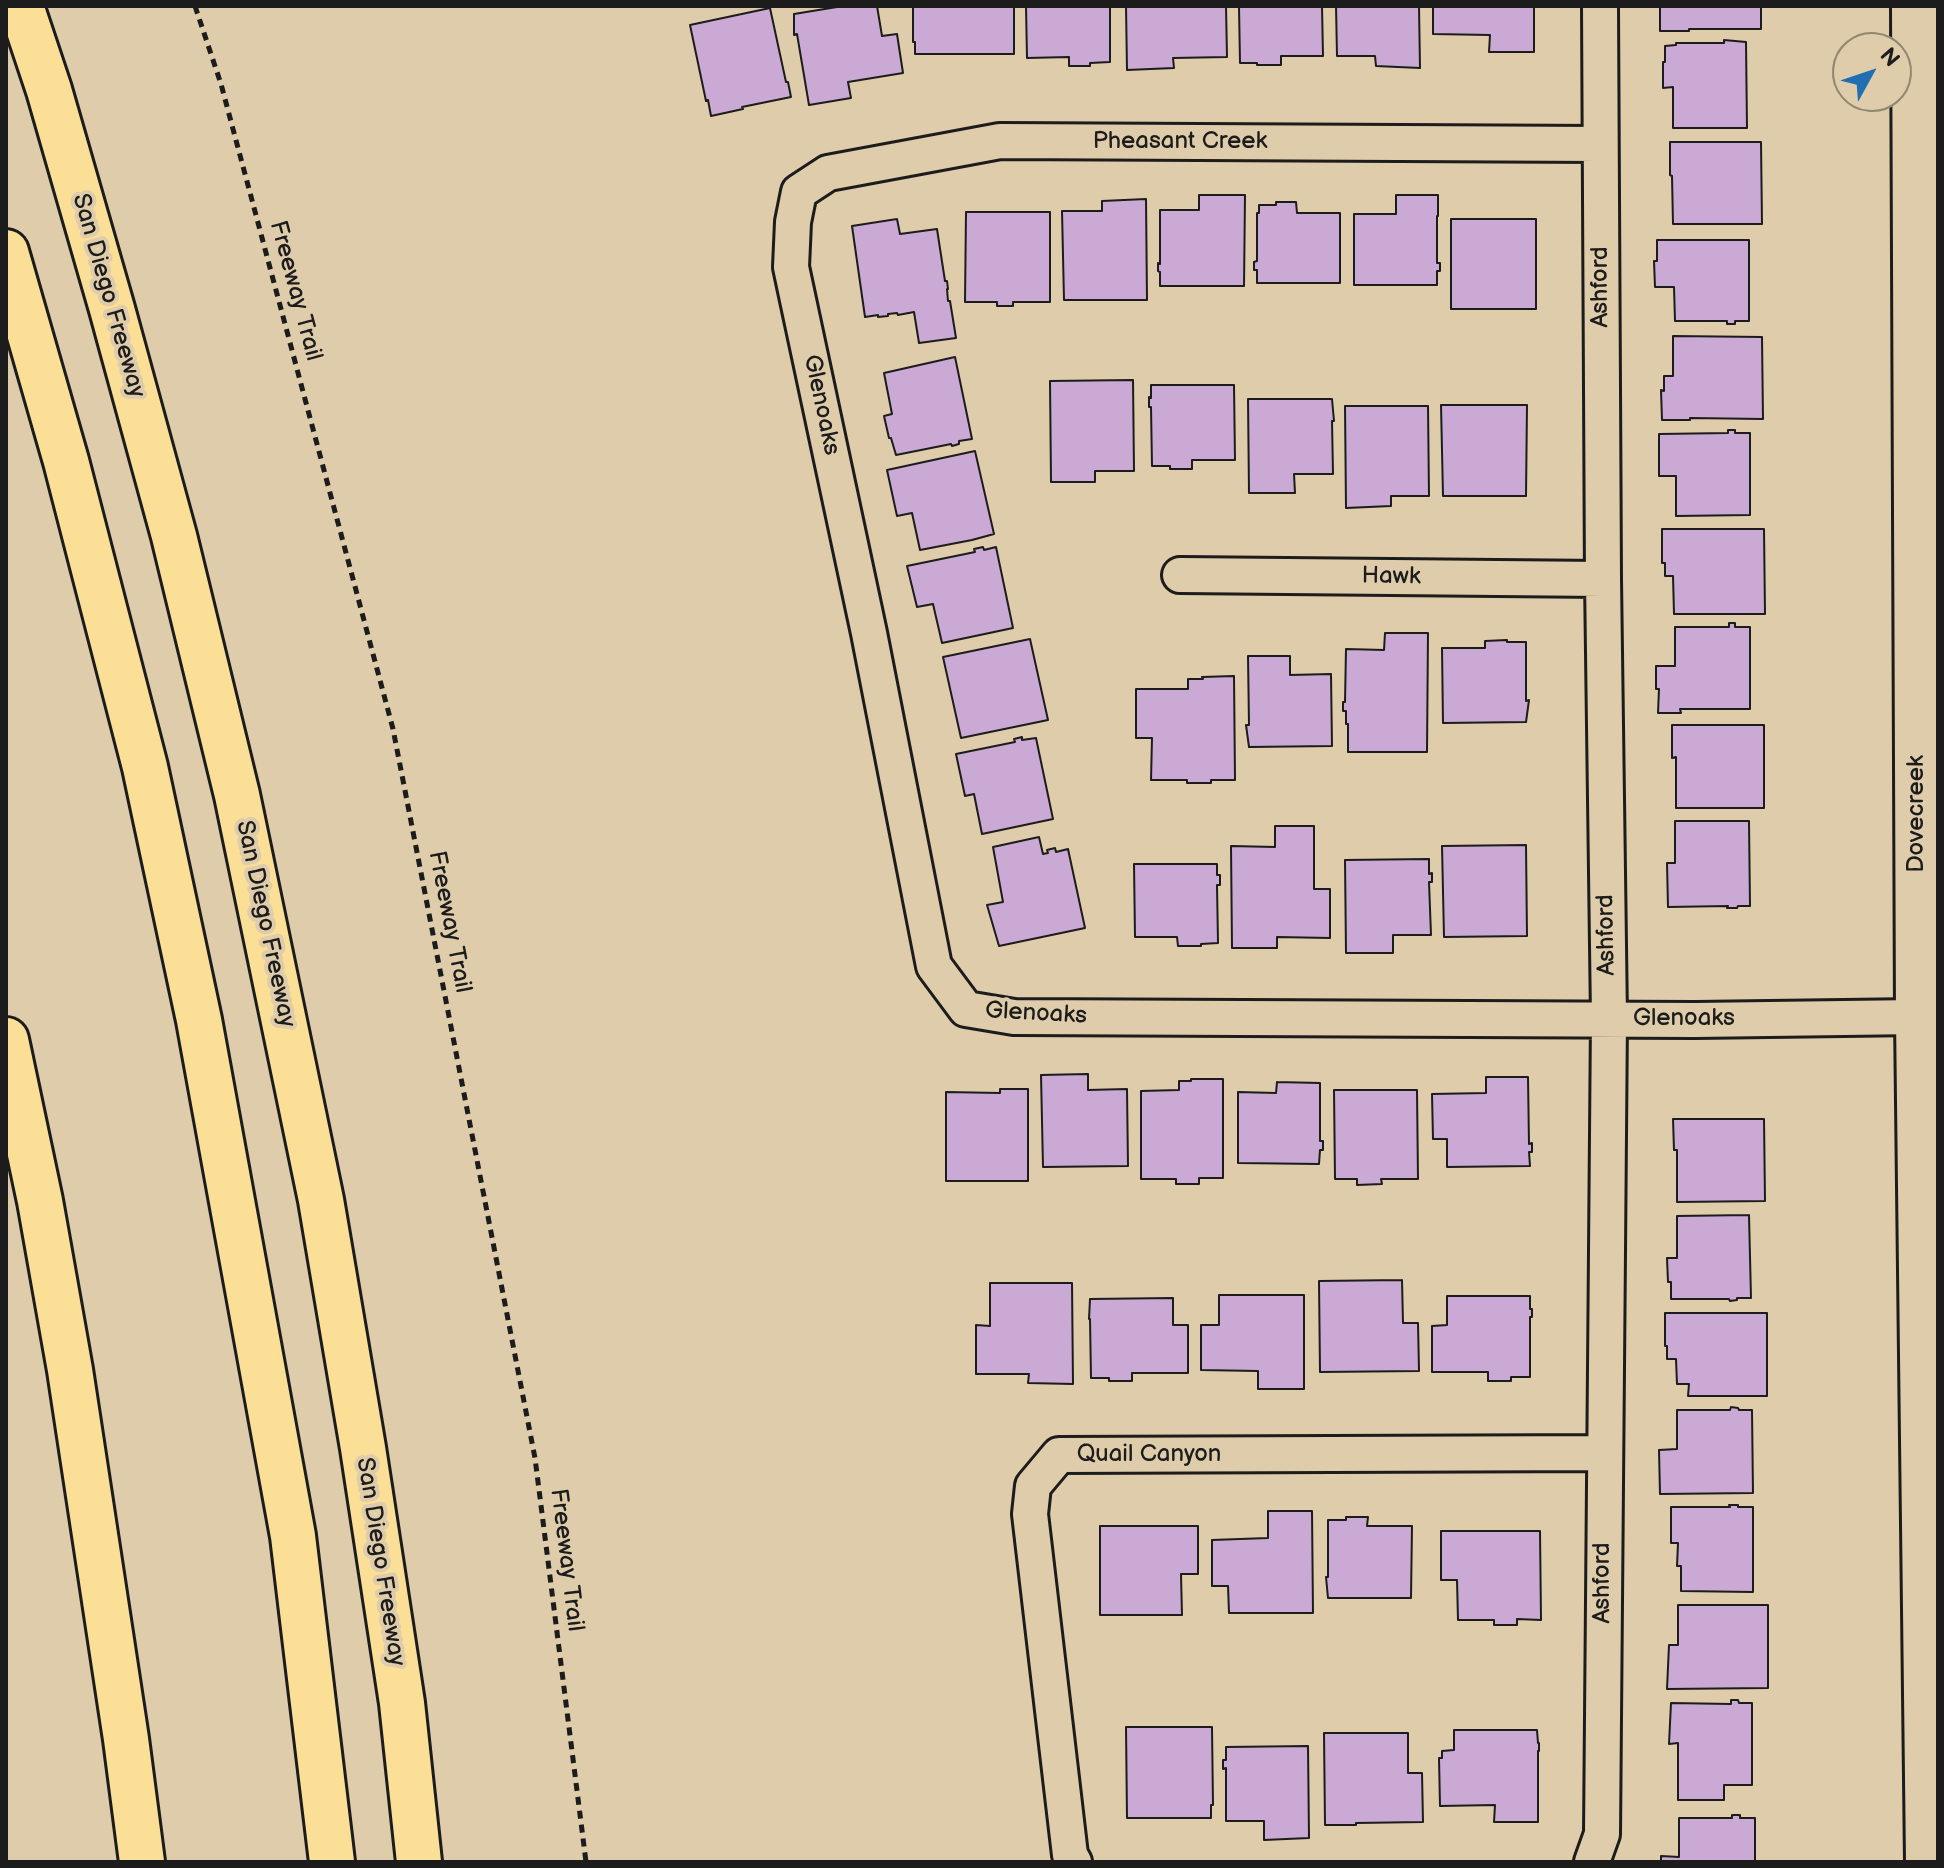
<!DOCTYPE html>
<style>
body{margin:0}
#map{position:relative;width:1944px;height:1868px;overflow:hidden;background:#deccaa;font-family:"Balsamiq Sans",sans-serif}
canvas{display:block}
.frame{position:absolute;inset:0;border:8px solid #1c1c1c;pointer-events:none}
.north{position:absolute;left:1832px;top:32px;width:80px;height:80px;box-sizing:border-box;background:#deccaa;border:2px solid #908671;border-radius:50%;rotate:50deg;font-size:22px;font-weight:700;line-height:32px;text-align:center;color:#1c1c1c}
.north::after{content:'';display:block;margin:auto;width:28px;height:36px;background:#1f6fb2;clip-path:polygon(50% 0,100% 100%,50% 72%,0 100%)}
</style>
<div id="map">
<canvas width="1944" height="1868"></canvas>
<div class="frame"></div>
<div class="north">N</div>
</div>
<script>
const g = document.querySelector('canvas').getContext('2d');
g.lineJoin = 'round';
function fill(path, color) { g.fillStyle = color; g.fill(path, 'evenodd'); }
const poly = rows => new Path2D(rows.map(r => 'M' + r).join(''));
function stroke(path, color, width, dash) { g.strokeStyle = color; g.lineWidth = width; g.lineCap = dash ? 'butt' : 'round'; g.setLineDash(dash || []); g.stroke(path); }
function write(font, color, halo, rows, align = 'center') {
  g.font = font + ' "Balsamiq Sans",sans-serif'; g.lineWidth = 8; g.setLineDash([]); g.textBaseline = 'middle'; g.strokeStyle = halo; g.fillStyle = color; for (const [text, x, y, turn = 0] of rows) {
    g.save(); g.translate(x, y); g.rotate((+turn || 0) * Math.PI / 180); g.textAlign = isNaN(turn) ? turn : align; if (halo) g.strokeText(text, 0, 0); g.fillText(text, 0, 0); g.restore();
  }
}
const building = poly([
 [843,6,877,6,882,36,897,34,903,73,848,82,851,98,809,105,797,34,794,35,794,14,843,6],
 [913,6,1014,6,1014,54,915,54,915,42,913,42,913,6],
 [1026,6,1110,6,1110,62,1090,63,1090,66,1069,66,1069,57,1027,58,1026,6],
 [1126,6,1226,6,1227,57,1173,58,1174,68,1127,70,1126,6],
 [1239,6,1322,6,1323,56,1281,56,1281,65,1257,65,1257,63,1240,63,1239,6],
 [1336,6,1419,6,1420,68,1376,66,1375,56,1337,56,1336,6],
 [1433,6,1534,6,1534,52,1489,52,1490,35,1433,34,1433,6],
 [1660,6,1761,6,1761,29,1689,29,1689,31,1660,31,1660,6],
 [770,8,786,82,788,82,791,97,742,107,743,109,711,116,708,100,706,101,690,25,770,8],
 [1724,40,1746,42,1747,128,1673,128,1673,87,1663,88,1663,62,1665,62,1665,46,1676,45,1676,43,1724,43,1724,40],
 [1670,142,1761,142,1762,224,1673,224,1672,176,1670,175,1670,142],
 [1199,195,1245,195,1244,286,1160,286,1160,272,1158,271,1158,263,1160,264,1160,210,1199,210,1199,195],
 [1396,195,1438,195,1438,216,1437,216,1437,263,1440,263,1440,271,1437,271,1437,285,1354,285,1354,214,1396,214,1396,195],
 [1146,199,1147,300,1064,300,1062,211,1102,211,1102,201,1146,199],
 [1276,202,1296,202,1297,213,1340,213,1340,283,1257,283,1257,270,1254,270,1254,262,1257,261,1257,213,1259,213,1259,205,1276,205,1276,202],
 [966,212,1050,212,1050,302,1013,302,1013,306,997,306,997,302,965,302,966,212],
 [897,219,900,234,937,229,945,281,947,281,948,289,947,289,948,301,950,301,956,338,919,343,914,312,898,315,897,313,888,314,888,316,878,317,878,315,865,317,852,226,897,219],
 [1451,219,1536,219,1536,309,1451,309,1451,219],
 [1657,240,1749,240,1749,321,1735,321,1735,324,1727,324,1727,321,1675,321,1674,287,1655,287,1654,261,1657,261,1657,240],
 [1673,336,1762,337,1763,419,1690,418,1690,420,1662,420,1661,390,1664,391,1664,376,1673,376,1673,336],
 [955,357,972,439,959,441,959,444,952,446,951,444,896,455,891,438,889,438,884,416,892,414,884,373,955,357],
 [1133,380,1134,471,1095,471,1095,482,1051,482,1050,381,1133,380],
 [1151,385,1234,385,1235,460,1192,460,1192,469,1170,469,1170,466,1152,466,1151,407,1149,407,1149,397,1151,398,1151,385],
 [1248,399,1332,399,1334,421,1332,421,1333,474,1294,474,1295,493,1249,493,1248,399],
 [1441,405,1527,405,1526,496,1443,496,1441,405],
 [1345,406,1428,406,1429,496,1391,496,1391,506,1346,508,1345,406],
 [1728,430,1735,430,1735,433,1750,433,1750,515,1676,516,1676,476,1659,476,1659,434,1728,433,1728,430],
 [975,451,994,534,972,540,920,550,912,513,897,516,887,470,975,451],
 [1662,529,1764,529,1765,614,1674,614,1673,576,1665,576,1665,563,1662,563,1662,529],
 [983,547,984,550,996,547,1013,628,942,643,933,604,917,607,907,566,975,552,974,549,983,547],
 [1729,623,1735,623,1735,627,1750,627,1750,709,1680,709,1681,713,1658,713,1659,689,1656,689,1656,666,1675,666,1675,627,1729,627,1729,623],
 [1385,633,1428,633,1427,752,1348,752,1348,724,1346,724,1346,711,1343,711,1343,702,1345,702,1346,649,1384,650,1385,633],
 [1030,639,1048,720,961,738,943,657,1030,639],
 [1507,640,1507,642,1526,642,1526,701,1529,700,1526,722,1443,723,1442,648,1485,648,1485,641,1507,640],
 [1248,656,1290,656,1290,675,1331,674,1332,746,1249,747,1246,725,1249,725,1248,656],
 [1234,676,1235,780,1211,780,1211,783,1187,783,1187,780,1151,780,1152,738,1136,738,1136,689,1188,689,1188,679,1203,679,1202,677,1234,676],
 [1672,725,1764,725,1764,808,1676,808,1676,757,1672,758,1672,725],
 [1022,737,1022,740,1036,738,1053,819,982,834,974,794,965,796,956,754,1015,742,1014,739,1022,737],
 [1675,821,1749,821,1750,906,1738,906,1737,908,1727,908,1728,906,1668,907,1667,863,1675,863,1675,821],
 [1275,826,1314,826,1314,889,1330,889,1330,938,1277,937,1277,948,1232,948,1231,846,1275,847,1275,826],
 [1039,837,1043,854,1048,853,1047,850,1055,848,1056,852,1068,849,1085,928,999,946,987,905,1003,902,993,847,1039,837],
 [1526,845,1527,936,1444,937,1442,846,1526,845],
 [1429,859,1429,874,1432,873,1432,882,1429,882,1431,935,1393,935,1393,953,1346,953,1345,860,1429,859],
 [1134,864,1217,864,1217,875,1220,875,1220,885,1217,885,1218,943,1201,944,1201,946,1178,946,1177,937,1135,937,1134,864],
 [1088,1074,1088,1090,1127,1089,1128,1166,1043,1167,1041,1075,1088,1074],
 [1486,1077,1528,1077,1529,1144,1532,1143,1532,1152,1529,1152,1530,1166,1447,1167,1447,1139,1433,1139,1432,1094,1486,1093,1486,1077],
 [1191,1079,1223,1079,1223,1178,1199,1178,1199,1184,1176,1184,1176,1179,1141,1179,1141,1091,1179,1090,1179,1081,1191,1081,1191,1079],
 [1277,1082,1320,1083,1320,1141,1323,1141,1323,1150,1320,1150,1319,1164,1238,1163,1238,1092,1276,1093,1277,1082],
 [1000,1089,1028,1089,1028,1181,946,1181,946,1092,1000,1093,1000,1089],
 [1334,1090,1417,1090,1418,1179,1381,1179,1382,1184,1357,1185,1357,1179,1335,1179,1334,1090],
 [1673,1119,1764,1119,1765,1201,1677,1202,1677,1150,1674,1150,1673,1119],
 [1749,1215,1751,1298,1737,1298,1737,1300,1730,1301,1729,1299,1671,1299,1671,1282,1668,1282,1667,1258,1677,1258,1677,1216,1749,1215],
 [1402,1280,1403,1323,1418,1323,1419,1371,1320,1372,1319,1281,1402,1280],
 [990,1283,1072,1283,1073,1384,1028,1383,1029,1374,976,1374,976,1325,990,1326,990,1283],
 [1219,1295,1304,1295,1304,1389,1258,1389,1258,1371,1201,1370,1201,1325,1219,1325,1219,1295],
 [1447,1296,1530,1296,1530,1309,1532,1309,1532,1317,1530,1317,1530,1377,1511,1377,1511,1381,1488,1381,1488,1372,1432,1372,1432,1326,1447,1325,1447,1296],
 [1173,1298,1173,1325,1188,1325,1188,1373,1132,1373,1132,1381,1109,1381,1109,1378,1091,1378,1090,1319,1089,1319,1090,1299,1173,1298],
 [1665,1313,1767,1313,1767,1396,1688,1396,1689,1384,1677,1384,1676,1359,1667,1359,1667,1346,1665,1346,1665,1313],
 [1731,1407,1738,1408,1739,1410,1752,1410,1753,1493,1660,1494,1659,1450,1677,1449,1677,1410,1730,1410,1731,1407],
 [1729,1505,1738,1505,1738,1507,1753,1507,1753,1592,1681,1591,1681,1566,1677,1566,1678,1543,1671,1543,1671,1507,1730,1507,1729,1505],
 [1268,1511,1312,1511,1313,1613,1229,1613,1228,1586,1212,1586,1212,1540,1268,1538,1268,1511],
 [1346,1517,1368,1517,1367,1526,1412,1526,1411,1598,1328,1598,1326,1577,1328,1577,1328,1520,1346,1520,1346,1517],
 [1100,1526,1198,1526,1198,1574,1181,1574,1182,1615,1100,1615,1100,1526],
 [1441,1531,1540,1531,1541,1620,1517,1619,1517,1625,1494,1625,1494,1620,1458,1620,1457,1580,1441,1580,1441,1531],
 [1678,1605,1768,1605,1768,1688,1667,1689,1669,1645,1678,1645,1678,1605],
 [1731,1700,1738,1700,1739,1703,1752,1703,1752,1785,1724,1785,1724,1800,1678,1800,1678,1743,1669,1744,1671,1703,1731,1704,1731,1700],
 [1126,1727,1212,1727,1213,1805,1211,1805,1211,1818,1127,1818,1126,1727],
 [1454,1730,1537,1730,1538,1743,1539,1743,1539,1751,1538,1751,1538,1822,1494,1822,1495,1805,1440,1806,1439,1758,1442,1758,1442,1751,1454,1750,1454,1730],
 [1324,1733,1408,1733,1408,1773,1422,1773,1423,1822,1356,1823,1356,1825,1325,1825,1324,1733],
 [1308,1746,1309,1838,1264,1840,1264,1821,1226,1821,1226,1768,1223,1769,1223,1760,1226,1760,1226,1747,1308,1746],
 [1732,1815,1740,1815,1740,1818,1755,1818,1755,1862,1661,1862,1661,1856,1679,1857,1679,1818,1732,1818,1732,1815]
]);
fill(building, '#caa9d4');
stroke(building, '#1c1c1c', 2);
const street = poly([
 [1600,144,1000,141,828,173,799,192,793,222,791,267,869,633,934,966,966,1009,1014,1017,1695,1020,1918,1017],
 [1180,575,1603,579],
 [1074,1862,1070,1855,1030,1514,1033,1486,1059,1455,1604,1453],
 [1592,1862,1602,1834,1609,1018,1603,579,1600,6]
]);
const secondary = poly([
 [1914,6,1918,1017,1928,1862]
]);
const highway = poly([
 [21,6,49,90,112,309,174,536,237,795,321,1200,363,1448,402,1703,419,1862],
 [6,252,66,461,145,767,199,1020,293,1536,332,1862],
 [6,1040,40,1201,70,1370,126,1739,142,1862]
]);
stroke(street, '#1c1c1c', 40);
stroke(secondary, '#1c1c1c', 50);
stroke(highway, '#1c1c1c', 50);
stroke(poly([
 [195,6,221,84,393,729,535,1458,586,1862]
]), '#1c1c1c', 5, [8, 6]);
stroke(street, '#deccaa', 34);
stroke(secondary, '#deccaa', 44);
stroke(highway, '#fbdf96', 44);
write('24px', '#1c1c1c', '#deccaa', [
 ["Pheasant Creek",1180,142],
 ["Ashford",1601,287,-90],
 ["Freeway Trail",295,291,75],
 ["San Diego Freeway",108,296,74],
 ["Glenoaks",821,405,78],
 ["Hawk",1391,577,1],
 ["Dovecreek",1917,814,-90],
 ["Freeway Trail",449,922,79],
 ["San Diego Freeway",265,924,78],
 ["Ashford",1607,935,-91],
 ["Glenoaks",1036,1014,3],
 ["Glenoaks",1684,1019],
 ["Quail Canyon",1149,1455],
 ["Freeway Trail",566,1560,83],
 ["San Diego Freeway",380,1562,81],
 ["Ashford",1603,1583,-90]
]);
</script>
